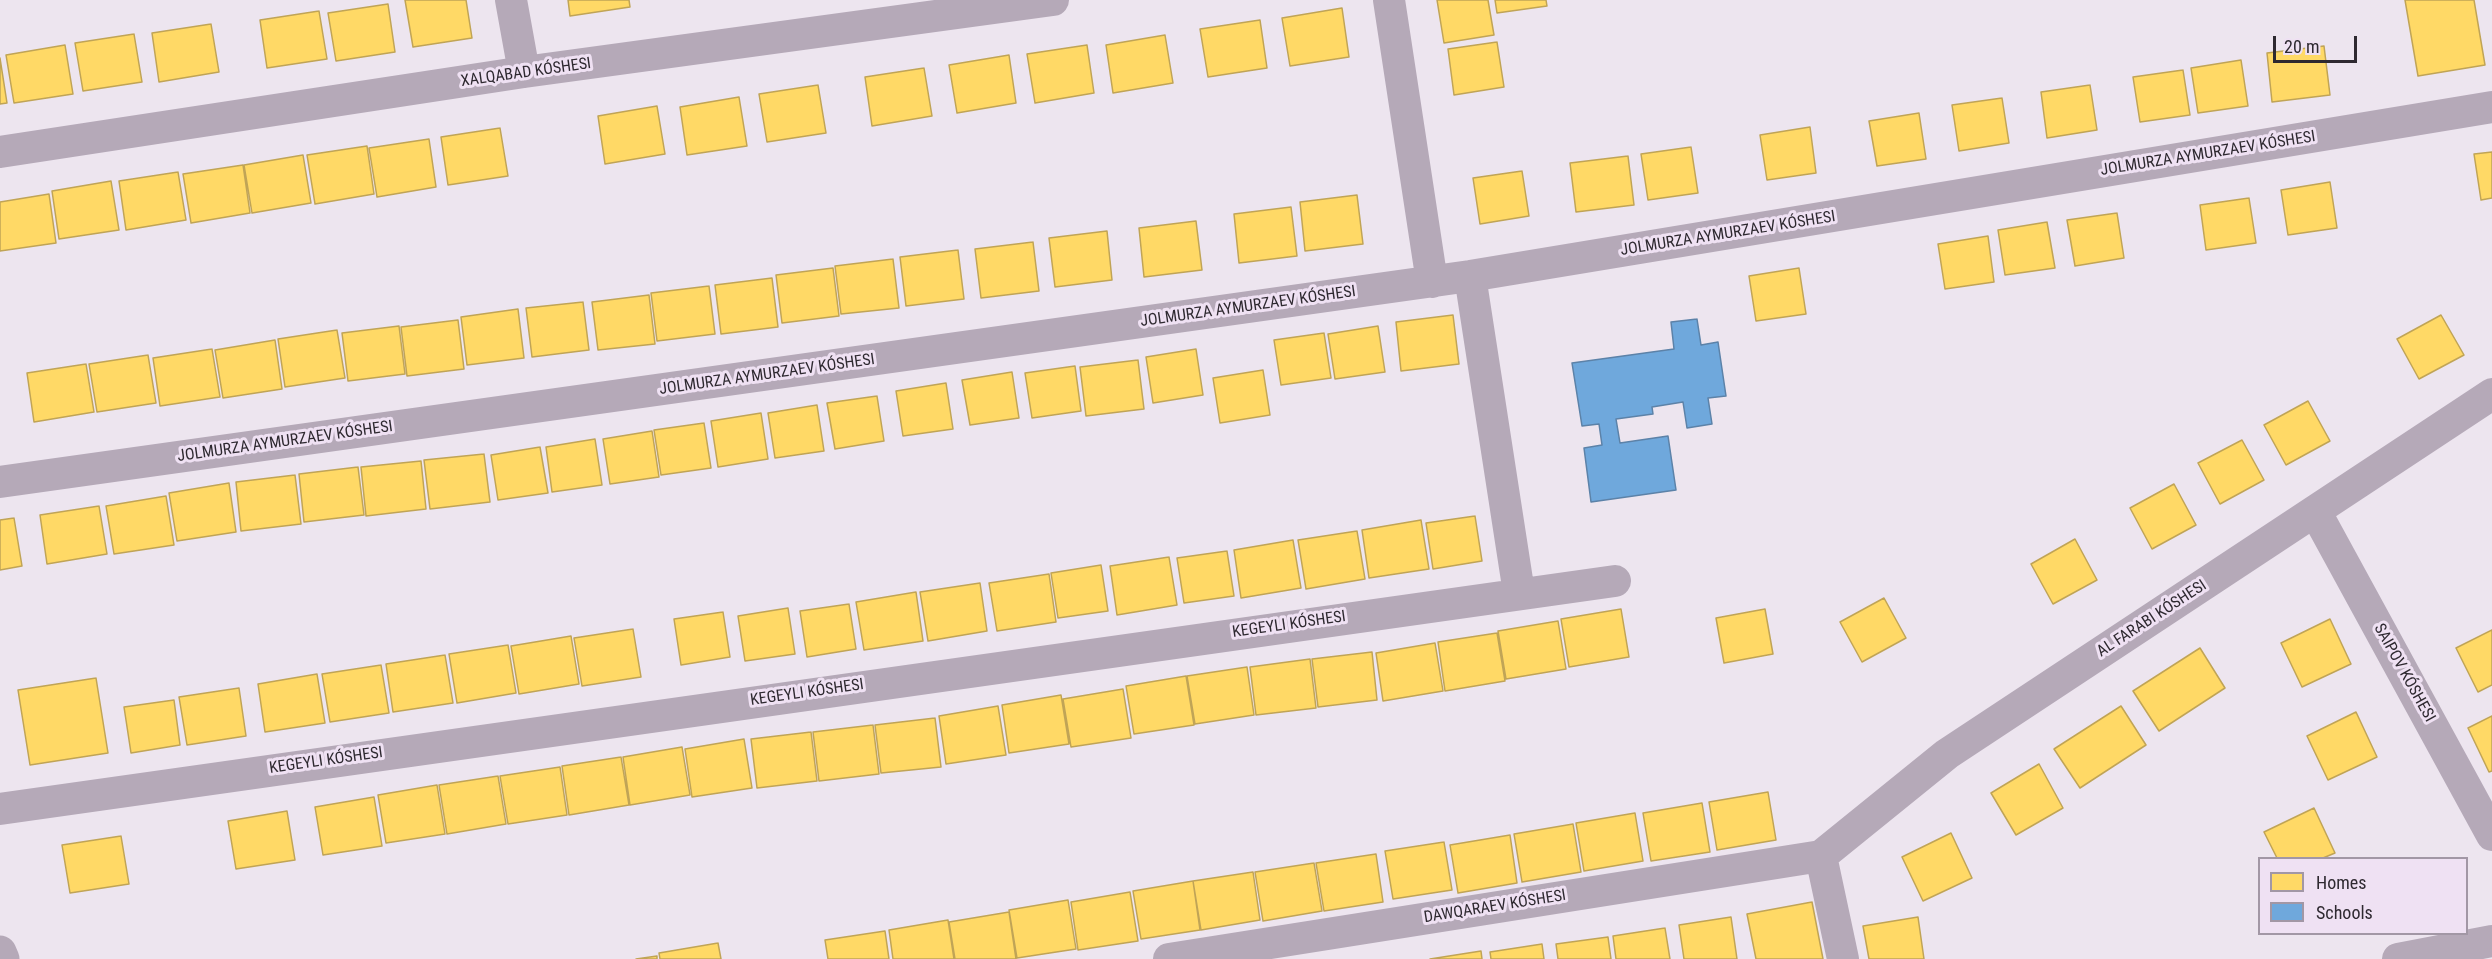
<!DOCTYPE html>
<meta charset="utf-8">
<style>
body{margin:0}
#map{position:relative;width:2492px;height:959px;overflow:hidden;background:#ede5ef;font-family:"Roboto Condensed",sans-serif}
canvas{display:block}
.legend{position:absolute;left:2258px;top:857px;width:210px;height:78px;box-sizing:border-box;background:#efe1f3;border:2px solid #a297a5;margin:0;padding:8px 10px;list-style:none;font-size:18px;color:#2e2930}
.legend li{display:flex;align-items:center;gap:12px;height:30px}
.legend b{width:30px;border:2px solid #a297a5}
.scale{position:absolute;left:2273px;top:36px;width:84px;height:27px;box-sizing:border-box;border:3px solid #2e2930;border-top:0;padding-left:8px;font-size:18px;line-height:21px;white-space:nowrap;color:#2e2930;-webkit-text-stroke:4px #efe1f3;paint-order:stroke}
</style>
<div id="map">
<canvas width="2492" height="959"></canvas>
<ul class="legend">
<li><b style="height:16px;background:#ffd966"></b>Homes</li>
<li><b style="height:16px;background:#6fa8dc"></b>Schools</li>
</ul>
<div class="scale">20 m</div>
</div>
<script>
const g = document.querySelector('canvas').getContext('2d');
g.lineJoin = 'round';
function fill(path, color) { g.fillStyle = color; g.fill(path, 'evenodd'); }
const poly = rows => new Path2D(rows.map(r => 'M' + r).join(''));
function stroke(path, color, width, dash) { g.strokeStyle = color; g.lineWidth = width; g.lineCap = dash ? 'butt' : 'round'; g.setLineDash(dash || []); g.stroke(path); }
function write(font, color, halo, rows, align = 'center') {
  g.font = font + ' "Roboto Condensed",sans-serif'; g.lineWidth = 6; g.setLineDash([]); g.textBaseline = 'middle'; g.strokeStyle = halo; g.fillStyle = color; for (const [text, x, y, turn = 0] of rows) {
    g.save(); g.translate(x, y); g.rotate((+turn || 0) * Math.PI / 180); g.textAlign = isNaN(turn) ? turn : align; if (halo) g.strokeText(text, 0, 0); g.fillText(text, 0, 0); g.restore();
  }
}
const homes = poly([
 [405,0,466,0,472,38,413,47,405,0],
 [568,0,629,0,630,7,570,16,568,0],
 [1437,0,1488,0,1494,35,1444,43,1437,0],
 [1495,0,1546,0,1547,6,1497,13,1495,0],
 [2405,0,2474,0,2485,65,2418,76,2405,0],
 [388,4,395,52,336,61,328,13,388,4],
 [1342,8,1349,57,1290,66,1282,18,1342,8],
 [319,11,327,59,267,68,260,20,319,11],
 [1260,20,1267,68,1208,77,1200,29,1260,20],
 [211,24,219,72,159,82,152,33,211,24],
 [134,34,142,82,83,91,75,43,134,34],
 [1165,35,1173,83,1113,93,1106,45,1165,35],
 [1497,42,1504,87,1454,95,1448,49,1497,42],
 [65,45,73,94,14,103,6,55,65,45],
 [1087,45,1094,93,1035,103,1027,54,1087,45],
 [2324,46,2330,95,2272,102,2267,53,2324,46],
 [1009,55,1016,103,957,113,949,65,1009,55],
 [0,58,7,103,0,104,0,58],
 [2241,60,2248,106,2198,113,2191,68,2241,60],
 [924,68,932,116,872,126,865,77,924,68],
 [2183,70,2190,115,2140,122,2133,77,2183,70],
 [818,85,826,133,767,142,759,94,818,85],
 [2090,85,2097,130,2047,138,2041,92,2090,85],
 [739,97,747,146,687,155,680,107,739,97],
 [2002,98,2009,143,1959,151,1952,105,2002,98],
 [657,106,665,154,605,164,598,116,657,106],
 [1919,113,1926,159,1877,166,1869,121,1919,113],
 [1810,127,1816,173,1767,180,1760,135,1810,127],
 [500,128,508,176,448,185,441,137,500,128],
 [429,139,436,187,377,197,369,148,429,139],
 [367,146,374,194,315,204,307,155,367,146],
 [1691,147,1698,193,1648,200,1641,154,1691,147],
 [2492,152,2492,198,2481,200,2474,154,2492,152],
 [303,155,311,203,252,213,244,165,303,155],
 [1628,156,1634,205,1576,212,1570,163,1628,156],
 [243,165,250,213,191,223,183,174,243,165],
 [1522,171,1529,216,1480,224,1473,178,1522,171],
 [178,172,186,220,126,230,119,181,178,172],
 [111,181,119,230,59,239,52,191,111,181],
 [2330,182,2337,228,2288,235,2281,190,2330,182],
 [49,194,56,243,0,251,0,202,49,194],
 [1357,195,1363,244,1305,251,1300,202,1357,195],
 [2249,198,2256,243,2206,250,2200,205,2249,198],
 [1291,207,1297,256,1239,263,1234,214,1291,207],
 [2117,213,2124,258,2075,266,2067,220,2117,213],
 [1196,221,1202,270,1144,277,1139,228,1196,221],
 [2047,222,2055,268,2005,275,1998,230,2047,222],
 [1107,231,1112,280,1055,287,1049,238,1107,231],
 [1988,236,1994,282,1945,289,1938,244,1988,236],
 [1033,242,1039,291,981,298,975,249,1033,242],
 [958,250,964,299,906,306,900,257,958,250],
 [893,259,899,308,841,314,835,266,893,259],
 [833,268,839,316,782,323,776,275,833,268],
 [1799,268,1806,314,1756,321,1749,276,1799,268],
 [772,278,778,327,721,334,715,285,772,278],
 [709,286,715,334,657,341,651,293,709,286],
 [649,295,655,344,598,350,592,302,649,295],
 [583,302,589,350,532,357,526,308,583,302],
 [518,309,524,358,467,365,461,317,518,309],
 [1453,315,1459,364,1401,371,1396,322,1453,315],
 [2441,315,2464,355,2419,379,2397,339,2441,315],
 [458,320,464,369,407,376,401,327,458,320],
 [399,326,405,374,348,381,342,333,399,326],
 [1378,326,1385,372,1335,379,1328,334,1378,326],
 [337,330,345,378,285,387,278,339,337,330],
 [1324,333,1331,378,1281,385,1274,340,1324,333],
 [275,340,282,389,223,398,215,350,275,340],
 [212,349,220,397,160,406,153,358,212,349],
 [1196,349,1203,395,1153,403,1146,357,1196,349],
 [148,355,156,403,97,412,89,364,148,355],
 [1138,360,1144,409,1086,416,1080,367,1138,360],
 [86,364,94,412,34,422,27,373,86,364],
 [1075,366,1081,411,1032,418,1025,373,1075,366],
 [1263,370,1270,415,1220,423,1213,378,1263,370],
 [1012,372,1019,418,970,425,962,380,1012,372],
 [946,383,953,429,903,436,896,391,946,383],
 [877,396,884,441,835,449,827,403,877,396],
 [2308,401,2330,441,2286,465,2264,425,2308,401],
 [817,405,824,451,775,458,768,413,817,405],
 [761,413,768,459,718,467,711,421,761,413],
 [704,423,711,468,661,475,654,430,704,423],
 [652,431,659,477,610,484,603,439,652,431],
 [595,439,602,485,552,492,546,447,595,439],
 [2242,440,2264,480,2220,504,2198,463,2242,440],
 [540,447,548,493,498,500,491,455,540,447],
 [484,454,490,502,430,509,424,460,484,454],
 [421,461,426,509,366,516,361,467,421,461],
 [358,467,364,515,304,522,299,474,358,467],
 [295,475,301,524,241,531,236,482,295,475],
 [229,483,236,532,177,541,169,493,229,483],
 [2174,484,2196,525,2152,549,2130,508,2174,484],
 [166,496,174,545,114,554,106,506,166,496],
 [99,506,107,554,47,564,40,515,99,506],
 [1475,516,1482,561,1433,569,1426,523,1475,516],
 [14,518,22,566,0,570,0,520,14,518],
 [1421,520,1429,569,1369,578,1362,530,1421,520],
 [1357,531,1365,579,1306,589,1298,540,1357,531],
 [2075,539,2097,580,2053,604,2031,564,2075,539],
 [1293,540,1301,588,1241,598,1234,550,1293,540],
 [1227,551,1234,596,1184,603,1177,558,1227,551],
 [1169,557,1177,605,1117,615,1110,566,1169,557],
 [1101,565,1108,611,1058,618,1051,573,1101,565],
 [1049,574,1056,622,997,631,989,583,1049,574],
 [980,583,987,631,928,641,920,592,980,583],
 [916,592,923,641,864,650,856,602,916,592],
 [1884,598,1906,638,1862,662,1840,622,1884,598],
 [849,604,856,649,807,657,800,611,849,604],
 [788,608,795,654,745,661,738,616,788,608],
 [1621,609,1629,657,1569,667,1561,619,1621,609],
 [1765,609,1773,654,1724,663,1716,618,1765,609],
 [723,612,730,657,681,665,674,619,723,612],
 [2330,619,2351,664,2302,687,2281,643,2330,619],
 [1558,621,1566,669,1506,679,1498,631,1558,621],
 [633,629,641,677,582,686,574,638,633,629],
 [2492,630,2492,685,2478,692,2456,648,2492,630],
 [1497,633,1505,681,1445,691,1438,642,1497,633],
 [571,636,579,684,519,694,511,646,571,636],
 [1435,643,1443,691,1383,701,1376,653,1435,643],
 [508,645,516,693,457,703,449,654,508,645],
 [2200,648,2225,688,2159,731,2133,691,2200,648],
 [1372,652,1377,700,1318,707,1312,659,1372,652],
 [445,655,453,703,393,712,386,664,445,655],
 [1310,659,1316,708,1256,715,1250,667,1310,659],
 [381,665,389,713,330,722,322,674,381,665],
 [1247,667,1254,715,1195,724,1187,676,1247,667],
 [317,674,325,723,265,732,258,684,317,674],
 [1186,676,1194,725,1134,734,1126,686,1186,676],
 [96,678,108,753,30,765,18,690,96,678],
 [239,688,246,736,187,745,179,697,239,688],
 [1123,689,1131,738,1071,747,1063,699,1123,689],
 [1061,695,1069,744,1009,753,1002,705,1061,695],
 [174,700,180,745,131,753,124,707,174,700],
 [998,706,1006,755,946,764,939,716,998,706],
 [2121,706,2146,745,2080,788,2054,749,2121,706],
 [2356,712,2377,757,2328,780,2307,736,2356,712],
 [2492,716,2492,771,2489,772,2468,728,2492,716],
 [935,718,941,767,881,773,875,725,935,718],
 [873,725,879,774,819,781,813,732,873,725],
 [811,732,817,781,757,788,751,739,811,732],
 [744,739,752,788,692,797,685,749,744,739],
 [682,747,690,795,630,805,623,757,682,747],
 [621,757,629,805,569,815,562,766,621,757],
 [2039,764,2063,808,2016,835,1991,793,2039,764],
 [560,767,567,815,508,824,500,776,560,767],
 [498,776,506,824,447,834,439,785,498,776],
 [437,785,445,834,386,843,378,795,437,785],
 [1768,792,1776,840,1717,850,1709,802,1768,792],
 [374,797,382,846,323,855,315,807,374,797],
 [1702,803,1710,852,1651,861,1643,813,1702,803],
 [2314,808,2335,853,2323,858,2277,858,2264,832,2314,808],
 [287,811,295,860,236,869,228,821,287,811],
 [1635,813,1643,861,1584,871,1576,823,1635,813],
 [1573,824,1581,872,1522,882,1514,834,1573,824],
 [1951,833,1972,878,1923,901,1902,857,1951,833],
 [1510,835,1517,883,1458,893,1450,845,1510,835],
 [121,836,129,884,70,893,62,845,121,836],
 [1444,842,1452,890,1393,899,1385,851,1444,842],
 [1376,854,1383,902,1324,911,1316,863,1376,854],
 [1314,863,1322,911,1263,921,1255,872,1314,863],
 [1253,872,1260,920,1201,930,1193,881,1253,872],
 [1193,881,1200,930,1141,939,1133,891,1193,881],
 [1130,892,1138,941,1078,950,1071,902,1130,892],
 [1068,900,1076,949,1017,958,1009,910,1068,900],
 [1812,902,1823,959,1756,959,1747,914,1812,902],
 [1009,912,1016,959,955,959,949,922,1009,912],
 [1731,917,1737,959,1684,959,1679,925,1731,917],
 [1918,917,1924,959,1869,959,1863,926,1918,917],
 [948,920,954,959,893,959,889,930,948,920],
 [1665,928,1670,959,1616,959,1613,936,1665,928],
 [885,931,889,959,828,959,825,940,885,931],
 [1608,937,1611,959,1558,959,1556,944,1608,937],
 [718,943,721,959,660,959,659,953,718,943],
 [1542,944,1544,959,1491,959,1490,952,1542,944],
 [1481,951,1482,959,1430,959,1481,951],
 [657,956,657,959,636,959,657,956]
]);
fill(homes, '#ffd966');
stroke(homes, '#c0a456', 1.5);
const schools = poly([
 [1697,319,1701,345,1718,342,1726,396,1708,398,1712,424,1687,428,1683,402,1652,407,1653,414,1616,419,1620,443,1668,436,1676,490,1591,502,1584,448,1602,445,1599,424,1582,426,1572,363,1674,349,1671,322,1697,319]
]);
fill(schools, '#6fa8dc');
stroke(schools, '#5c82a8', 1.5);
stroke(poly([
 [511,0,524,72],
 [1389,0,1432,282],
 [0,152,524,72,1053,0],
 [1470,276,1519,593],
 [0,482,1470,276,2492,107],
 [2315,511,2492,835],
 [0,809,1615,581],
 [1821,856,1843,959],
 [1169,959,1821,856,1947,754,2492,394],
 [2398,959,2492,941]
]), '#b5a9b8', 32);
stroke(poly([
 [0,952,3,959]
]), '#b5a9b8', 33);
write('16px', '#2e2930', '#efe1f3', [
 ["XALQABAD KÓSHESI",526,73,-8],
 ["JOLMURZA AYMURZAEV KÓSHESI",2208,154,-9],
 ["JOLMURZA AYMURZAEV KÓSHESI",1728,234,-9],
 ["JOLMURZA AYMURZAEV KÓSHESI",1248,307,-8],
 ["JOLMURZA AYMURZAEV KÓSHESI",767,375,-8],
 ["JOLMURZA AYMURZAEV KÓSHESI",285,442,-8],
 ["AL FARABI KÓSHESI",2152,619,-33],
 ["KEGEYLI KÓSHESI",1289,625,-8],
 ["SAIPOV KÓSHESI",2404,673,61],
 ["KEGEYLI KÓSHESI",807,693,-8],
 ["KEGEYLI KÓSHESI",326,761,-8],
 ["DAWQARAEV KÓSHESI",1495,907,-9]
]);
</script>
